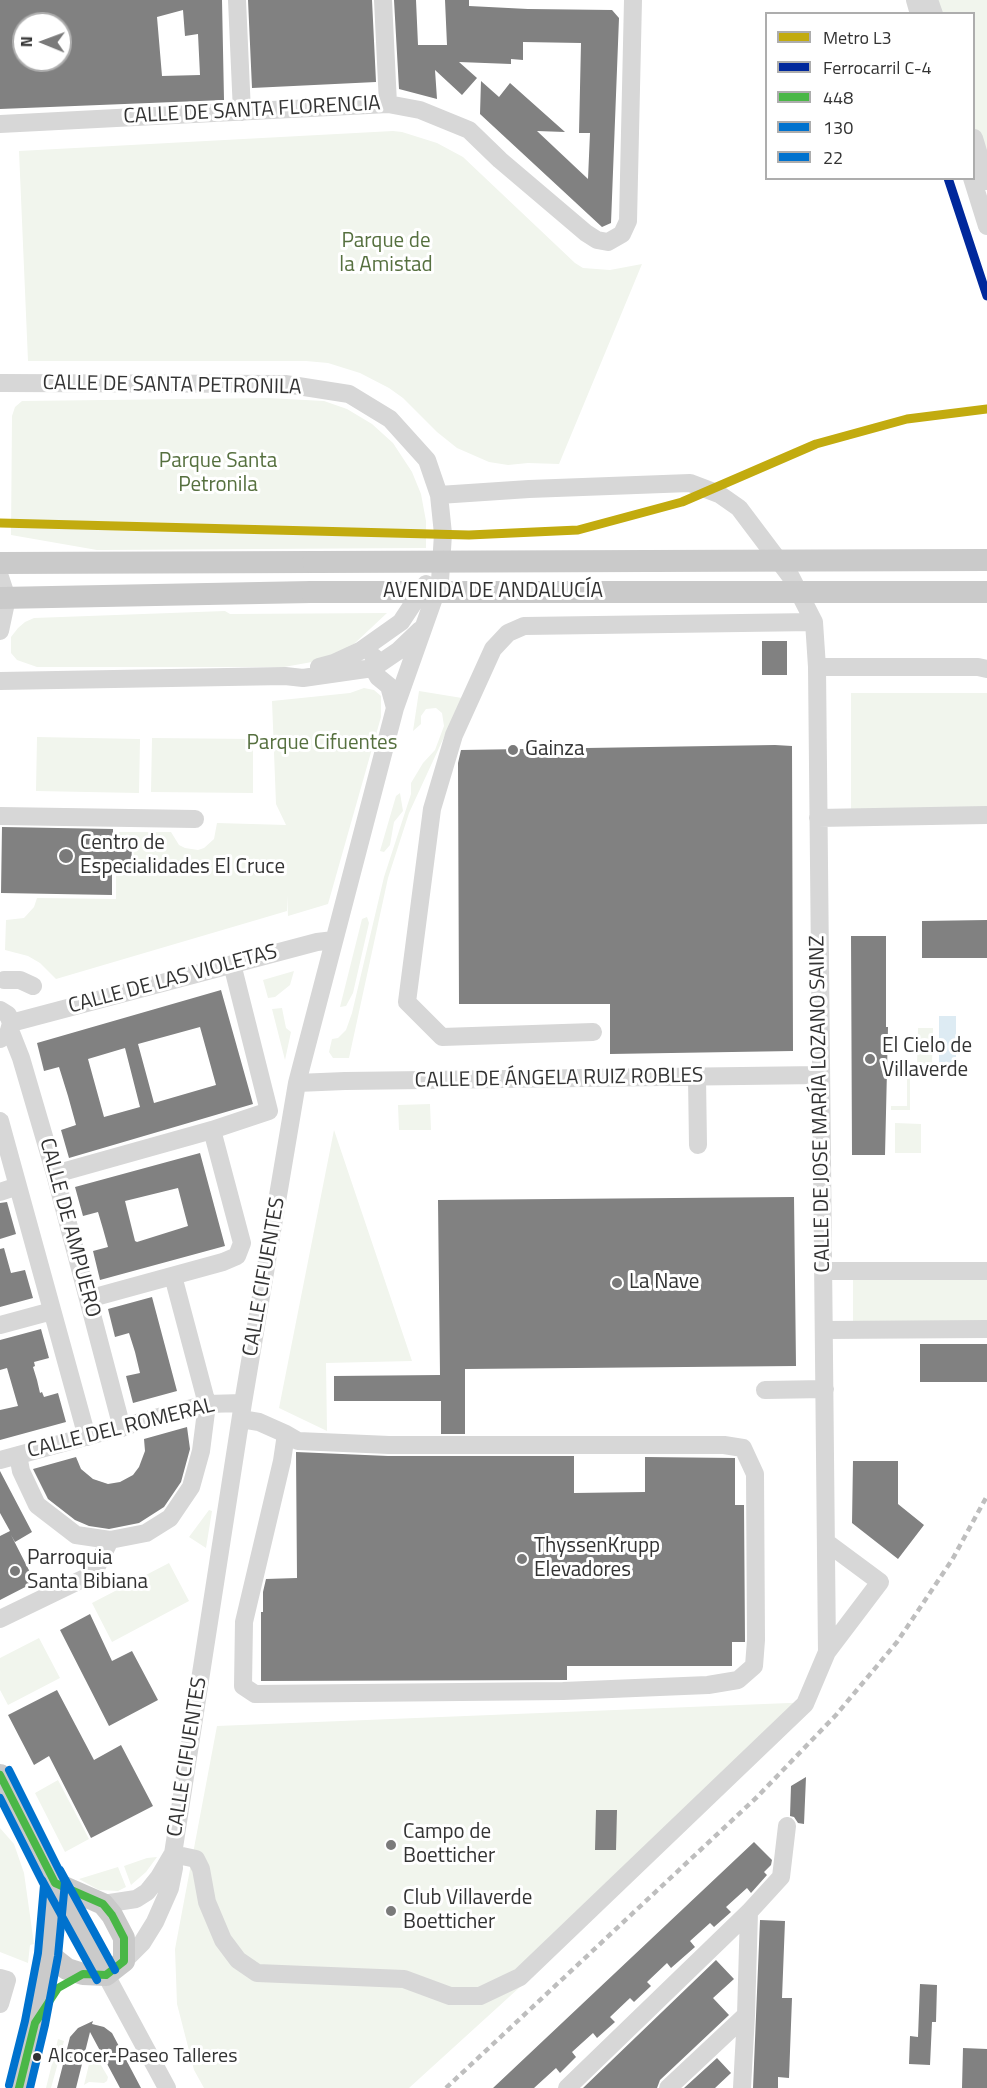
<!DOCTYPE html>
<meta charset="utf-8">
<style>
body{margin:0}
#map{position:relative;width:987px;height:2088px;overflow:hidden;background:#fff;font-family:"Titillium Web",sans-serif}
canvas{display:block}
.legend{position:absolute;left:765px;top:12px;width:210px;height:168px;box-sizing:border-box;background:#fff;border:2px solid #adadad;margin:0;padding:8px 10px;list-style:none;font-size:18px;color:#333}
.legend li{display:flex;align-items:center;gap:12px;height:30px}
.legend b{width:30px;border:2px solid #adadad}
.north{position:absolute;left:12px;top:12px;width:60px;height:60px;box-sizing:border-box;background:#fff;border:2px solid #adadad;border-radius:50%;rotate:271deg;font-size:16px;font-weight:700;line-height:24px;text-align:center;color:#333}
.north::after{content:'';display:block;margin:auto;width:21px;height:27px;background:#7a7a7a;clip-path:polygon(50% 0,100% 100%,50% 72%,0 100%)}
</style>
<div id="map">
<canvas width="987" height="2088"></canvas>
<ul class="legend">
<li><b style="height:8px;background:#c2ab0f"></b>Metro L3</li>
<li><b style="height:8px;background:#00289c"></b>Ferrocarril C-4</li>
<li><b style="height:8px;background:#4ab747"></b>448</li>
<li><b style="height:8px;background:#0072ce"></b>130</li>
<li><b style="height:8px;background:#0072ce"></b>22</li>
</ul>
<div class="north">N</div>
</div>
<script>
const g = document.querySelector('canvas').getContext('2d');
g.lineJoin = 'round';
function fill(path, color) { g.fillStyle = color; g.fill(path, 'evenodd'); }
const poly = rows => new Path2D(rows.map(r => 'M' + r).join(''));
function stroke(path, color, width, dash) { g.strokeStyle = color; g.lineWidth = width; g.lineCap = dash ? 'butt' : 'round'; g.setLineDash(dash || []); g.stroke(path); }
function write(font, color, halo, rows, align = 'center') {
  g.font = font + ' "Titillium Web",sans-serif'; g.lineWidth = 6; g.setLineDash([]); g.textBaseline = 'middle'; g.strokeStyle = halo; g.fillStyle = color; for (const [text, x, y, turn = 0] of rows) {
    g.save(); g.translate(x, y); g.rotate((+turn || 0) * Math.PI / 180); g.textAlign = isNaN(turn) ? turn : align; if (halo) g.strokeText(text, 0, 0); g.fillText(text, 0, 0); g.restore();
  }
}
fill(poly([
 [934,0,987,0,987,173,974,129,974,14,938,13],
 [393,131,402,132,437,143,463,157,575,263,583,268,610,270,642,264,559,464,528,463,508,465,489,462,457,448,437,432,403,398,389,388,360,373,328,363,306,361,28,361,19,151],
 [268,398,324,401,347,409,372,424,393,443,412,472,421,494,426,521,426,548,97,550,11,535,12,416,15,407,22,401],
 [225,611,230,614,387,613,354,644,332,656,312,662,284,667,37,667,17,660,11,653,11,637,18,628,25,622,34,618],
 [364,688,374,690,381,696,381,717,328,904,288,916,287,895,287,911,56,979,40,963,28,956,5,950,6,920,24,918,34,907,37,898,116,899,116,875,133,875,134,843,117,842,117,832,171,832,179,845,185,848,198,850,204,848,214,839,217,823,286,825,276,804,272,701,350,693],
 [419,691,462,698,409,813,388,878,349,1058,333,1058,329,1052,332,1039,338,1038,346,1030,352,1013,384,877,411,794,411,783,423,763,435,750,444,726,442,713,436,708,426,709,421,716,421,724,413,731],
 [851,693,987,693,987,812,851,813],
 [37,737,140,739,139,793,36,791],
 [152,738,253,739,253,793,151,792],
 [400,793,403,811,394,822,390,845,384,852,380,851,396,796],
 [367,917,369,923,353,993,346,1006,340,1007,362,919],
 [294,971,290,985,275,997,268,998,263,980],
 [282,1008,286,1028,291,1032,285,1060,272,1009],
 [918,1028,933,1028,932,1066,917,1065],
 [894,1072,910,1073,910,1110,891,1110,891,1106,907,1106,907,1077,893,1077],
 [430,1104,431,1130,399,1130,398,1105],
 [895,1123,921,1124,921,1153,895,1153],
 [334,1130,412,1361,326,1363,327,1431,279,1408],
 [987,1275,987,1325,853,1327,853,1276],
 [209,1510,212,1511,206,1548,189,1537],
 [169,1563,189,1601,112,1642,92,1603],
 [39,1638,60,1678,8,1705,0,1690,0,1658],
 [814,1702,531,1977,409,2088,204,2088,194,2070,177,2004,175,1949,217,1726],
 [58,1780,89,1839,65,1852,35,1793],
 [0,1828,14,1844,24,1873,34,1944,30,1945,28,1963,0,1952],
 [157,1857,146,1872,131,1885,124,1866,147,1858],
 [118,1867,126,1887,118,1891,99,1890,79,1879],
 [58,2039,64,2041,51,2088,46,2088],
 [93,2059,98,2060,108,2077,107,2081,104,2083,89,2082,84,2085,90,2060]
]), '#f1f5ed');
fill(poly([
 [939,1016,956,1016,956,1065,939,1065]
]), '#ddebf3');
fill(poly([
 [0,0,222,0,224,100,0,109],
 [183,10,185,36,198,34,200,75,162,76,157,17],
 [21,24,60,24,60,60,22,60],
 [248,0,372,0,376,82,252,88],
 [394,0,416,0,418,45,447,45,445,0,469,0,469,6,528,9,612,10,619,18,611,223,602,227,480,114,481,81,499,97,510,83,565,132,537,131,588,179,590,133,579,133,581,43,523,42,523,60,511,59,511,64,459,62,477,78,462,95,435,70,437,99,399,89],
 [762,641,787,641,787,675,762,675],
 [775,745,792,746,793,1051,610,1054,610,1004,459,1004,458,763,461,750],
 [2,827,113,829,113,845,132,845,131,872,112,872,112,895,1,893],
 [987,920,987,958,922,958,922,921],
 [851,936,886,936,886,1027,888,1027,885,1155,852,1155],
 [221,990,253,1104,69,1158,61,1130,76,1125,68,1096,59,1067,44,1071,37,1043],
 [200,1027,216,1085,154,1103,138,1044],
 [125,1048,140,1107,104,1117,88,1059],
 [200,1153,225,1246,100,1280,93,1251,108,1247,103,1229,98,1212,83,1216,75,1187],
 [178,1188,188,1226,137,1242,135,1241,125,1201],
 [794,1197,796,1366,465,1369,465,1434,441,1434,441,1401,334,1401,334,1376,440,1375,438,1200],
 [7,1202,16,1234,0,1239,0,1203],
 [4,1248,11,1273,25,1270,33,1298,0,1307,0,1249],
 [152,1297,177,1391,133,1403,126,1376,140,1373,135,1352,129,1333,115,1337,108,1309],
 [41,1329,49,1358,34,1362,35,1366,33,1367,37,1380,40,1393,42,1392,44,1397,58,1393,66,1422,0,1440,0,1410,18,1406,7,1368,0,1370,0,1340],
 [920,1344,987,1344,987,1382,920,1382],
 [187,1427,190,1449,181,1482,164,1507,139,1523,109,1529,89,1526,75,1520,48,1499,33,1469,76,1457,81,1469,93,1479,108,1484,120,1482,133,1475,139,1467,145,1451,144,1439],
 [296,1452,388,1456,574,1456,574,1493,645,1492,645,1457,735,1458,735,1505,744,1505,745,1642,732,1642,732,1666,567,1666,567,1680,261,1681,261,1612,263,1612,263,1592,266,1579,297,1578],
 [853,1461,898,1461,898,1504,924,1525,898,1559,852,1523],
 [0,1471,32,1532,15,1542,11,1535,35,1582,0,1600,0,1536,10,1531,0,1513],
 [90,1614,112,1661,132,1651,158,1700,109,1726,60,1630],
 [57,1690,94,1760,121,1745,153,1806,91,1838,49,1756,34,1765,8,1715],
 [806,1777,804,1824,798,1823,794,1817,790,1816,791,1786],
 [596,1810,617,1810,616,1850,595,1850],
 [754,1842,772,1860,771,1865,764,1872,767,1875,751,1893,747,1888,726,1907,731,1912,714,1927,710,1923,690,1941,695,1947,671,1968,667,1963,647,1982,651,1986,634,2002,630,1998,610,2017,615,2022,597,2038,593,2033,572,2052,576,2057,560,2073,556,2068,534,2088,493,2088],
 [760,1920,785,1921,782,1998,792,1998,789,2078,778,2077,778,2088,753,2088],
 [716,1960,734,1979,713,1998,729,2015,660,2080,657,2088,583,2088],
 [920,1984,937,1985,936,2022,932,2022,930,2065,909,2064,910,2036,918,2037],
 [93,2021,92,2024,104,2027,112,2033,141,2088,120,2088,90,2032,76,2088,57,2088,70,2037,78,2028],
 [963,2048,987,2049,987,2088,962,2088],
 [717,2058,731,2073,715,2088,684,2088]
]), '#818181');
stroke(poly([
 [237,0,242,112],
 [383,0,388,104],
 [915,0,919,14],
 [929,0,934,14],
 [0,124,388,104,420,110,469,130,500,160,586,233,597,240,608,242,622,234,628,221,633,0],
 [974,138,987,181],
 [972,178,987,226],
 [0,383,285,384,349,394,390,419,427,460,439,495,443,534,440,581,395,708,297,1083,243,1403,173,1854,174,1868,170,1888,155,1922,142,1943,124,1961],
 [439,495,529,489,690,483,719,494,739,508,791,577,814,622,817,667,827,1652],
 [0,577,7,598,0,631],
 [374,657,373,668,378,677,389,686,395,708],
 [319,667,334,663,360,651,401,622,426,584],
 [817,667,978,667,987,669],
 [0,681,285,676,303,678,373,668,398,651,420,630],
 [0,816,195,819],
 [818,818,987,815],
 [4,980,20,980,33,986],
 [0,1010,8,1015,11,1023,8,1034,0,1039],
 [11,1023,317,942,334,940],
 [10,1030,21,1058,55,1174,122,1428],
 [593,1032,442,1037,407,1002,432,809,454,735,493,649,508,633,524,626,814,622],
 [697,1077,698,1145],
 [297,1083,345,1081,821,1075],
 [0,1121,87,1437],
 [55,1174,212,1130,269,1111,232,964],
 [0,1192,18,1186],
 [823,1271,987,1271],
 [88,1299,223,1262,237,1256,242,1243,212,1130],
 [0,1325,52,1311],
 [824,1330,987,1329],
 [765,1390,825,1389],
 [241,1419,259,1422,286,1434,282,1461,244,1622,243,1686,255,1694,563,1691,708,1685,738,1680,754,1666,756,1640,755,1474,743,1448,724,1445,389,1445,298,1441,286,1434],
 [18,1455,21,1471,37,1505,76,1535,110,1540,146,1533,170,1518,191,1487,201,1451,207,1404,173,1276],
 [0,1460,207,1404,243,1403],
 [0,1619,93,1574,110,1540],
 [173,1854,196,1859,201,1869,207,1902,223,1940,238,1960,257,1973,404,1979,450,1996,480,1996,520,1977,805,1704,827,1652,880,1582,826,1542],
 [103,1904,136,1899,147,1892,159,1877,172,1855],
 [106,1975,167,2088],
 [0,1978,7,1980,0,2004],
 [567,2088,749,1912,781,1877,787,1826],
 [668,2088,746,2015],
 [742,2088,746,2015,749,1912]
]), '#d7d7d7', 18);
stroke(poly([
 [0,563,313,562],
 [0,598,311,592],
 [0,1775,55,1883,106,1975],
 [48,1954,67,1969,83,1974,106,1975,124,1961,124,1938,112,1915,103,1904,55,1883],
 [19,2088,35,2023,48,1954,55,1883]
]), '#cacaca', 22);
stroke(poly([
 [446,2088,757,1797,836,1715,897,1642,952,1560,987,1496]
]), '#bebebe', 4.5, [6, 4.5]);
stroke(poly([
 [313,562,987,560],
 [311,592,987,592]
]), '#cacaca', 22);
stroke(poly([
 [0,1775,55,1883,103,1904,112,1915,124,1938,124,1961,106,1975,83,1974,58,1988,35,2023,19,2088]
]), '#4ab747', 8);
stroke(poly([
 [0,1798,44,1885,38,1953,25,2021,9,2085],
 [42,1880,97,1980]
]), '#0072ce', 8);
stroke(poly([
 [9,1770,65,1882,58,1956,45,2025,30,2088],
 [60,1870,115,1970]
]), '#0072ce', 8);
stroke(poly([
 [948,178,987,296]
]), '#00289c', 9);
stroke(poly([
 [0,523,469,535,578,530,682,502,816,444,907,419,987,409]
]), '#c2ab0f', 9);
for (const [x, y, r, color] of [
 [513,750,6,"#7a7a7a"],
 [66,856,8,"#7a7a7a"],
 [870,1059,6,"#7a7a7a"],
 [617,1283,6,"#7a7a7a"],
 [522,1559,6,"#7a7a7a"],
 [15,1571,6,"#7a7a7a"],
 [391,1845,6,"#7a7a7a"],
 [391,1911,6,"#7a7a7a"],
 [37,2057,5,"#333"]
]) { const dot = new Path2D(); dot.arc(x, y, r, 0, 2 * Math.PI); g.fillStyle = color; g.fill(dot); stroke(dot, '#fff', 2); }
write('20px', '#333', '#fff', [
 ["Alcocer-Paseo Talleres",48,2057]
], 'left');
write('21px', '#333', '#fff', [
 ["CALLE DE SANTA FLORENCIA",252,111,-3],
 ["CALLE DE SANTA PETRONILA",172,386,1],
 ["AVENIDA DE ANDALUCÍA",493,592],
 ["CALLE DE LAS VIOLETAS",173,980,-15],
 ["CALLE DE ÁNGELA RUIZ ROBLES",559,1079,-1],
 ["CALLE DE JOSE MARÍA LOZANO SAINZ",821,1104,-91],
 ["CALLE DE AMPUERO",69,1228,75],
 ["CALLE CIFUENTES",265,1277,-80],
 ["CALLE DEL ROMERAL",121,1429,-14],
 ["CALLE CIFUENTES",188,1757,-81]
]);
write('21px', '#56703f', '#fff', [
 ["Parque de",386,242],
 ["la Amistad",386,266],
 ["Parque Santa",218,462],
 ["Petronila",218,486],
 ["Parque Cifuentes",322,744]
]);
write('21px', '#333', '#fff', [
 ["Gainza",525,750],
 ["Centro de",80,844],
 ["Especialidades El Cruce",80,868],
 ["El Cielo de",882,1047],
 ["Villaverde",882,1071],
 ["La Nave",629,1283],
 ["ThyssenKrupp",534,1547],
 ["Elevadores",534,1571],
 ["Parroquia",27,1559],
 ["Santa Bibiana",27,1583],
 ["Campo de",403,1833],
 ["Boetticher",403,1857],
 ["Club Villaverde",403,1899],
 ["Boetticher",403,1923]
], 'left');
</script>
